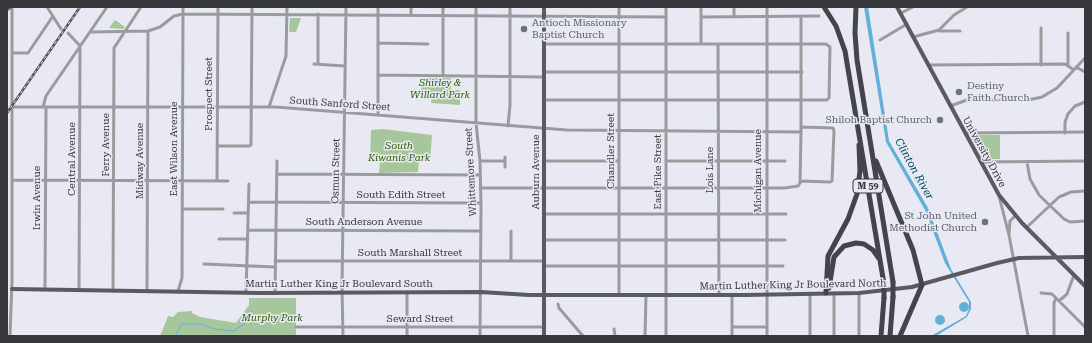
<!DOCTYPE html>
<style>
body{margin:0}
#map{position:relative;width:1092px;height:343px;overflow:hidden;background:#e8e9f2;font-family:"Roboto Serif",serif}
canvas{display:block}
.frame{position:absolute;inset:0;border:8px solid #37383b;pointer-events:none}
</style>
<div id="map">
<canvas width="1092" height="343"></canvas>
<div class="frame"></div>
</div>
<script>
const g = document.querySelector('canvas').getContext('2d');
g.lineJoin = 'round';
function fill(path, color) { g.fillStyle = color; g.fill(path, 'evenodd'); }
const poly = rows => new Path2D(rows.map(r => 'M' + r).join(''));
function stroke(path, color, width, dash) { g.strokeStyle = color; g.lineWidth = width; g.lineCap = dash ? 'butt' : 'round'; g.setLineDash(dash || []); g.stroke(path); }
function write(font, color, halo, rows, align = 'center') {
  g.font = font + ' "Roboto Serif",serif'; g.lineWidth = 3; g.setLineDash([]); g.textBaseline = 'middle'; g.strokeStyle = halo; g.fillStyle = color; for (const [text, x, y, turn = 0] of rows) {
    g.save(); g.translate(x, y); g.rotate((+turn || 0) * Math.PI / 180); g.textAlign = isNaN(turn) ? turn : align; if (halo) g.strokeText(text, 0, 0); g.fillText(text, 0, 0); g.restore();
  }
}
fill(poly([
 [290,18,301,18,296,32,289,32],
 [115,20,125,27,123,29,109,28],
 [422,78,451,78,451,90,460,90,460,105,431,103,432,95,421,95],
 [382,129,432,135,430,161,419,161,418,172,379,173,380,161,370,161,371,130],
 [970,135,1000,135,1000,159,983,159],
 [249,298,296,298,296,336,160,336,168,316,173,317,178,312,192,311,192,313,200,317,236,323,249,305]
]), '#a6c69b');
fill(poly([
 [864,7,868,7,869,13,889,141,928,208,951,269,971,302,971,309,967,317,936,336,931,336,966,316,969,309,969,302,945,263,925,210,886,142],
 '959 307a5 5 0 1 1 10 0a5 5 0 1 1-10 0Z',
 '935 320a5 5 0 1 1 10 0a5 5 0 1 1-10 0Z'
]), '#62afd9');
stroke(poly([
 [175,336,182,324,201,324,214,329,234,331,245,323,250,316,252,311]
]), '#62afd9', 1);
stroke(poly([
 [47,7,61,29],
 [378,7,378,115],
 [411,7,411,15],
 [476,7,476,123,480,161,481,206,480,336],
 [619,7,619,295],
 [901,13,913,7],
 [701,17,819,16],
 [734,17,734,7],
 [939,31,960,31],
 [91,32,148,31,160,27,174,16,183,14,666,17],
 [68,33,80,46,79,290],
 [913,37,939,30,954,15,967,7],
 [880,40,907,24],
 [378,43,428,44],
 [544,44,826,44,830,47,829,98,827,100,544,100],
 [701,44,701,7],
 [718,44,719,295],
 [12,53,28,53,53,16],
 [314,64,345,66],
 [318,64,318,14],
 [928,65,1065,64,1074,70],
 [1041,65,1041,28],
 [1068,65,1068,33],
 [1076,67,1085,72],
 [544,72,802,72],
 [378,75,544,77],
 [443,76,443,7],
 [950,106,967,100,1028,100,1042,97,1057,88,1085,58],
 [12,107,276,107,567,130,801,132],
 [43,107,46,96,107,7],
 [269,107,286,56,287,7],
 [508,126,510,105,510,7],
 [965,133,1085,132],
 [1065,133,1065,122,1068,114,1075,106,1085,102],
 [217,146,249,146,251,145,252,7],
 [505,157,505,167],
 [480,161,505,161],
 [544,161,619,161],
 [666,161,785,161],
 [981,162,1085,161],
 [1027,162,1030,179,1039,195,1064,219,1070,222,1085,221],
 [277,174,480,175],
 [12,180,228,181],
 [217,181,218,7],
 [800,181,830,182,832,181,834,131,833,128,801,127],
 [480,188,785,188,798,186,800,183,801,132,801,17],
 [999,196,1009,235],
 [249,202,480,203],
 [182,209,223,209],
 [234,213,248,213],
 [544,214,786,214],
 [1015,216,1010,221,1009,235,1028,336],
 [1026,228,1059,197,1071,192,1085,191],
 [248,230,481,231],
 [511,231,511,261],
 [219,239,248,239],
 [544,240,785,240],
 [275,261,544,261],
 [204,264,275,267],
 [544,266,783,266],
 [45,289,46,107],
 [113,291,114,48,141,7],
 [147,291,148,31],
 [178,291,182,278,183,7],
 [407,292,407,336],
 [246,293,249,184],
 [275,293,277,161],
 [1041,293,1052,294,1085,327],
 [1059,301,1067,294,1074,275],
 [558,304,559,308,583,336],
 [296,327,544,327],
 [732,327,767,327],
 [614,329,615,336],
 [10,336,12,281,12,7],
 [343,336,342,287,346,7],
 [645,336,646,295],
 [666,336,666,7],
 [732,336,732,295],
 [767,336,767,7],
 [810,336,810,293],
 [834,336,834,293],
 [859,336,859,293],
 [1054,336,1054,303,1056,298]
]), '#9b9b9f', 3);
stroke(poly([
 [544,7,544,336],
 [897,7,999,195,1022,223,1085,286],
 [7,9,10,7],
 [12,289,260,293,481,292,529,295,745,295,859,293,912,287,997,263,1019,258,1085,257]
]), '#5b5a61', 4);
stroke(poly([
 [824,7,836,26,845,51,884,284],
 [856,7,855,33,857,60,893,282],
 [876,161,913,250,922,285,900,336],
 [829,288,834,257,844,246,856,243,864,244,873,250,880,260],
 [826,293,828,256,848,219,857,194,860,171,859,145],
 [881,336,884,298],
 [890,336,893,297]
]), '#45444b', 5);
const rail = poly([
 [7,113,80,7]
]);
stroke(rail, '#535458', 2.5);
stroke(rail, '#e8e9f2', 1, [3]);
stroke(poly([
 [893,282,893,297],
 [884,284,884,298]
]), '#45444b', 5);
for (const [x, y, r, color] of [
 [524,29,4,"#6b7280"],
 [959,92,4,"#6b7280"],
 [940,120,4,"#6b7280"],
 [985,222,4,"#6b7280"]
]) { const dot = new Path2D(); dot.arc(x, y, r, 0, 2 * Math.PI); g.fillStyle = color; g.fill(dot); stroke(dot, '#e8e9f2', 1.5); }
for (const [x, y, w] of [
 [868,186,30]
]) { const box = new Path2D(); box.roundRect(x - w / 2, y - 7, w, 14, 3); g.fillStyle = '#e8e9f2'; g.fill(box); stroke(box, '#37383b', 1); }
write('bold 9px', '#37383b', null, [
 ["M 59",868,186]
]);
write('10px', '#5b616d', '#e8e9f2', [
 ["Antioch Missionary",532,23],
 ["Baptist Church",532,35],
 ["Destiny",967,86],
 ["Faith Church",967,98],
 ["Shiloh Baptist Church",932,120,"right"],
 ["St John United",977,216,"right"],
 ["Methodist Church",977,228,"right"]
], 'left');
write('italic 10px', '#225b00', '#e8e9f2', [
 ["Shirley &",440,83],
 ["Willard Park",440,95],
 ["South",399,146],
 ["Kiwanis Park",399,158],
 ["Murphy Park",272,318]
]);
write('10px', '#37383b', '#e8e9f2', [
 ["Prospect Street",209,94,-90],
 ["South Sanford Street",340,104,4],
 ["Ferry Avenue",106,145,-90],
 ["East Wilson Avenue",174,149,-90],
 ["Chandler Street",611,151,-90],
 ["University Drive",984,152,61],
 ["Central Avenue",72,159,-90],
 ["Midway Avenue",140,161,-90],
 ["Lois Lane",710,170,-90],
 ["Osmun Street",336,171,-89],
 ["Michigan Avenue",758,171,-90],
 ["Whittemore Street",471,172,-93],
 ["Auburn Avenue",536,172,-90],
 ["East Pike Street",658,172,-90],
 ["South Edith Street",401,195],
 ["Irwin Avenue",37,198,-90],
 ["South Anderson Avenue",364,222],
 ["South Marshall Street",410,253],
 ["Martin Luther King Jr Boulevard South",339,284],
 ["Martin Luther King Jr Boulevard North",793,285,-1],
 ["Seward Street",420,319]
]);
write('italic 11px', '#094a66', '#e8e9f2', [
 ["Clinton River",914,169,61]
]);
</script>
